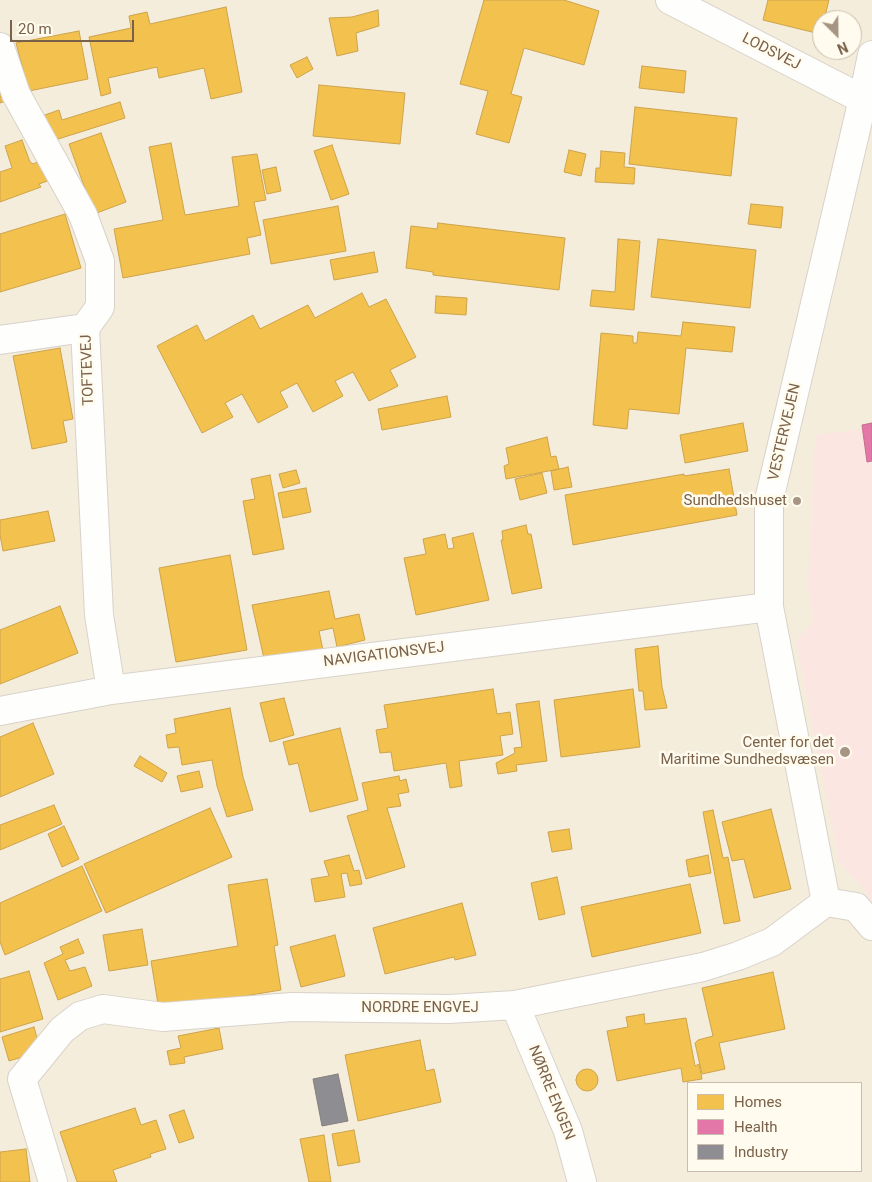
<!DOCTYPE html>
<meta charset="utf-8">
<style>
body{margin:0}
#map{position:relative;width:872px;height:1182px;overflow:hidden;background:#f9f5ec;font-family:Roboto,sans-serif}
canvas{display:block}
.legend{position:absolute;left:687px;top:1082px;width:175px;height:90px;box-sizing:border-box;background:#fffbef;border:1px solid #cabdad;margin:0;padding:6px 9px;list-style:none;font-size:15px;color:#7a6149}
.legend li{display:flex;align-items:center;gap:10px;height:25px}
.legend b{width:25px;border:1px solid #cabdad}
.north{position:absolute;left:812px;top:10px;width:50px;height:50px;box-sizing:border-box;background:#fffbef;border:1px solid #cabdad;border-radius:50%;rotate:157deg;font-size:14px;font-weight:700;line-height:20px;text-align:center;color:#7a6149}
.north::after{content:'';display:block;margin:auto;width:18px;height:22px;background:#a69582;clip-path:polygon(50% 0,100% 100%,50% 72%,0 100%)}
.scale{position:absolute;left:10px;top:20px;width:124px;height:22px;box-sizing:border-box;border:2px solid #7a6149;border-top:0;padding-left:6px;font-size:15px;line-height:18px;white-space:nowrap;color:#7a6149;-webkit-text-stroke:4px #fffbef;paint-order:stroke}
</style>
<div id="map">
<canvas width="872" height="1182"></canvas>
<ul class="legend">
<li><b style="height:14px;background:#f2c14e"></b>Homes</li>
<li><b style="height:14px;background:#e377a8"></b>Health</li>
<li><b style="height:14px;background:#8d8d92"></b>Industry</li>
</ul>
<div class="north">N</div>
<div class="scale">20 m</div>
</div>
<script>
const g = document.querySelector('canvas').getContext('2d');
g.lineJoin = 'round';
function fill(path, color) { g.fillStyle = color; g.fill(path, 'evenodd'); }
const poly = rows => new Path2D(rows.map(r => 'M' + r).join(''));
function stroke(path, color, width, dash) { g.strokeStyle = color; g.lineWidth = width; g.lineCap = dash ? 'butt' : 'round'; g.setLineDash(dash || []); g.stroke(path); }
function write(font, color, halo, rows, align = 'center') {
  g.font = font + ' Roboto,sans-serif'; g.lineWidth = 5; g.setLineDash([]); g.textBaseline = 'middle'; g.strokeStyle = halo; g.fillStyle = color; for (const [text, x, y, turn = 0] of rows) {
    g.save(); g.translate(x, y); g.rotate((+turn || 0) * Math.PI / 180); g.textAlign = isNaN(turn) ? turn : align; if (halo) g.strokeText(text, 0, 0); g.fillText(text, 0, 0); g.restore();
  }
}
fill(poly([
 [0,0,872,0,872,1182,0,1182],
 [822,20,852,20,852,50,822,50],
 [688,1083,861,1083,861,1171,688,1171]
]), '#f4eddc');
fill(poly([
 [872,423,872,903,863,888,839,862,796,641,813,623,808,585,815,435,862,429,862,425]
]), '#fbe6e2');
const homes = poly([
 [484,0,564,0,599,11,584,65,524,48,511,94,522,97,509,143,476,134,488,91,460,84,484,0],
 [768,0,829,0,824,20,822,20,820,34,763,20,768,0],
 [226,7,242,92,211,99,204,68,159,78,157,67,108,78,111,93,101,96,89,37,131,28,129,16,147,12,150,24,226,7],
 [378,10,379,26,356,33,358,51,337,56,329,18,352,17,378,10],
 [79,31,88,79,29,91,16,43,79,31],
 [307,57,313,69,297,78,290,65,307,57],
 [642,66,686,71,684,93,639,88,642,66],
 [0,77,8,100,0,103,0,77],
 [319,85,405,93,400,144,313,136,319,85],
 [120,102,125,118,55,140,42,116,59,110,62,120,120,102],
 [635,107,737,118,731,176,629,164,635,107],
 [101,133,126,202,94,214,69,144,101,133],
 [22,140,30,162,33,164,40,161,50,180,39,184,41,187,0,202,0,172,12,168,5,146,22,140],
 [171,143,185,215,239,206,232,157,257,154,266,200,254,202,261,235,247,238,250,254,123,278,114,229,163,220,149,147,171,143],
 [332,145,349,194,331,200,314,151,332,145],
 [569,150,586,154,581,176,564,172,569,150],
 [601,151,625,153,624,167,635,168,634,184,595,182,596,168,600,168,601,151],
 [276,167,281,191,267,194,262,170,276,167],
 [751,204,783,207,781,228,748,224,751,204],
 [338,206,346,251,271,264,263,220,338,206],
 [65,214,81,268,0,292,0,234,65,214],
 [438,223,565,238,559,290,433,275,433,272,406,268,411,226,437,229,438,223],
 [618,239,640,241,634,310,590,306,592,290,615,292,618,239],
 [658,239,756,250,750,308,651,297,658,239],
 [374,252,378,272,334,280,330,260,374,252],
 [362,293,369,307,386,299,416,357,390,370,398,386,369,401,353,372,335,381,343,396,313,412,297,383,280,392,288,407,258,423,242,394,225,403,233,417,202,433,157,346,197,325,205,341,253,315,260,329,308,305,315,318,362,293],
 [436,296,467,298,466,315,435,313,436,296],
 [683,322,735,327,732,352,686,348,679,414,629,409,627,429,593,425,601,333,633,336,633,343,637,343,638,332,681,336,683,322],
 [60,348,73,419,63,421,67,442,32,449,13,356,60,348],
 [447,396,451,417,382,430,378,409,447,396],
 [743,423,748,451,685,463,680,435,743,423],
 [547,437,551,457,556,456,559,469,506,479,504,466,509,464,506,448,547,437],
 [568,467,572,487,554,490,551,471,568,467],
 [729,469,737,515,573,545,565,495,684,474,684,476,729,469],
 [296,470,300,483,283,488,279,474,296,470],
 [542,473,547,493,520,500,515,479,542,473],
 [270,475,284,549,253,555,243,501,255,499,251,479,270,475],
 [306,488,311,512,283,518,278,493,306,488],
 [48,511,55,541,3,551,0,535,0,520,48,511],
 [526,525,528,534,531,534,542,588,512,594,501,540,503,540,502,531,526,525],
 [473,533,489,600,416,615,404,558,426,554,423,539,445,534,448,549,454,548,452,538,473,533],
 [230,555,247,650,176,662,159,568,230,555],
 [329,591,335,619,359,614,365,640,337,647,333,628,319,631,323,650,265,663,252,605,329,591],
 [60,606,78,653,0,684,0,630,60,606],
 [658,646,662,687,667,708,645,710,643,691,639,691,635,649,658,646],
 [493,689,497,714,510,712,513,734,500,736,503,755,459,761,462,786,450,788,446,763,394,771,391,752,380,753,376,730,388,728,384,705,493,689],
 [633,689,640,747,561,757,554,700,633,689],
 [284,698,294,735,270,742,260,703,284,698],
 [539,701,547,761,516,765,517,771,498,774,496,763,515,753,514,748,522,747,516,704,539,701],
 [230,708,243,777,253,810,227,817,217,786,212,760,182,765,179,747,168,748,166,735,176,733,174,719,230,708],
 [33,723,54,774,0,797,0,737,33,723],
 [340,728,358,800,310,812,298,763,289,765,283,742,340,728],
 [140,756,167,773,162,782,134,766,140,756],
 [199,771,203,787,181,792,177,776,199,771],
 [399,776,400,781,406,779,409,792,398,794,401,806,387,808,405,867,366,879,347,816,368,810,362,783,399,776],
 [54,805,62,824,0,850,0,825,54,805],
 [210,808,232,857,106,913,84,864,210,808],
 [771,809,791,889,754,898,744,859,732,861,722,822,771,809],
 [713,810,723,858,728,857,740,921,724,924,703,812,713,810],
 [64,826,79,859,62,867,48,834,64,826],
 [569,829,572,849,552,852,548,832,569,829],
 [349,855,354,871,359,870,362,884,350,886,347,873,341,874,345,897,315,902,311,879,329,876,324,861,349,855],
 [708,855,711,873,689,877,686,860,708,855],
 [82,866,102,911,5,955,0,942,0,903,82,866],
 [557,877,565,914,539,920,531,883,557,877],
 [267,879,278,945,274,946,281,990,159,1010,151,961,238,946,228,885,267,879],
 [690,884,701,933,592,957,581,907,690,884],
 [462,903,476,955,455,960,454,957,385,974,373,928,462,903],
 [142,929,148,965,109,971,103,935,142,929],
 [335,935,345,976,301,987,290,947,335,935],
 [78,939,84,953,65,960,70,971,85,967,92,986,58,1000,44,963,63,954,60,947,78,939],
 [29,971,43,1019,0,1032,0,979,29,971],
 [773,972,785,1029,719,1043,725,1069,702,1074,695,1043,698,1040,713,1036,702,988,773,972],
 [644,1014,645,1024,686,1018,695,1066,699,1064,702,1079,683,1082,681,1068,617,1081,607,1031,628,1027,626,1017,644,1014],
 [34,1027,39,1045,29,1055,9,1061,2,1037,34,1027],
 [219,1028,223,1049,184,1057,185,1063,170,1065,167,1051,181,1048,178,1036,219,1028],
 [420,1040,426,1071,434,1069,441,1102,358,1121,345,1055,420,1040],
 '576 1080a11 11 0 1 1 22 0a11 11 0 1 1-22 0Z',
 [135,1108,141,1125,156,1120,166,1149,150,1154,151,1157,113,1170,117,1182,77,1182,60,1132,135,1108],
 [184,1110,194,1138,179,1143,169,1115,184,1110],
 [354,1130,360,1162,338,1166,332,1134,354,1130],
 [324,1135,331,1182,309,1182,300,1139,324,1135],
 [26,1149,30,1182,0,1182,0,1152,26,1149]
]);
fill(homes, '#f2c14e');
stroke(homes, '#cea44c', 1);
const health = poly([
 [872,423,872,461,867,462,862,425,872,423]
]);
fill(health, '#e377a8');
stroke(health, '#c4708c', 1);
const industry = poly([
 [338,1074,348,1121,322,1126,313,1079,338,1074]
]);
fill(industry, '#8d8d92');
stroke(industry, '#87807c', 1);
const minor = poly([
 [670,0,872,104],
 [0,47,16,94,83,215,100,261,100,307,85,328,99,615,111,690],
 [0,340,85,328],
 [0,711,111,690,769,607],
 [515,1005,568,1131,582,1182],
 [22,1079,62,1030,80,1016,103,1009,163,1017,292,1007,449,1009,515,1005,703,967,738,956,772,942,826,902,856,907,872,926],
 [22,1079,53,1182]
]);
const tertiary = poly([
 [826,902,769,607,769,500,863,99,872,55]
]);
stroke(minor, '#d8d2ca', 30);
stroke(tertiary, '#d8d2ca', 30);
stroke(minor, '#fefefc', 28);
stroke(tertiary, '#fefefc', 28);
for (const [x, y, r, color] of [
 [797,501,5,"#a69582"],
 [845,752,6,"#a69582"]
]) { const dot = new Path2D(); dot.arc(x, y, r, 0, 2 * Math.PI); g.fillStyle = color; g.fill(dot); stroke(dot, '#fffbef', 2); }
write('15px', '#7a6149', '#fffbef', [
 ["LODSVEJ",771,52,27],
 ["TOFTEVEJ",88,370,-92],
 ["VESTERVEJEN",785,432,-77],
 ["NAVIGATIONSVEJ",384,655,-7],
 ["NORDRE ENGVEJ",420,1008],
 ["NØRRE ENGEN",551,1093,68]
]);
write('15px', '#7a6149', '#fffbef', [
 ["Sundhedshuset",787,501],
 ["Center for det",834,743],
 ["Maritime Sundhedsvæsen",834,760]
], 'right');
</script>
